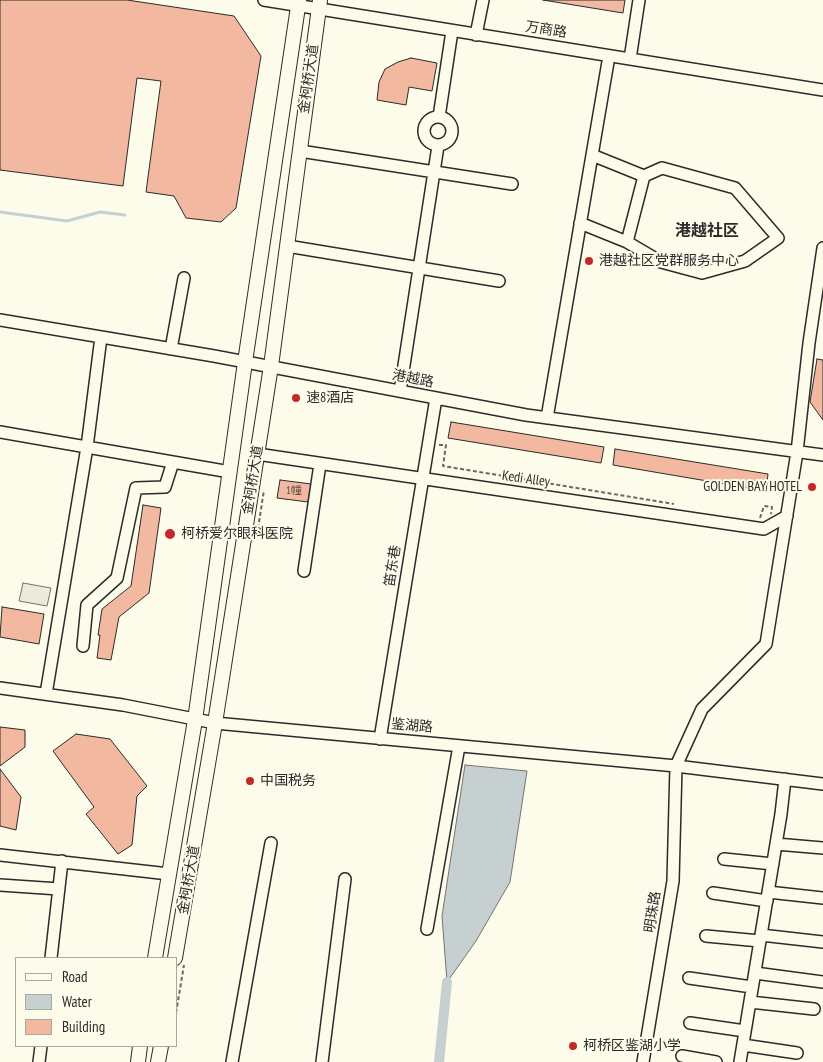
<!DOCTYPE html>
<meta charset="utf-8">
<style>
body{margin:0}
#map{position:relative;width:823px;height:1062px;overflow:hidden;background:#fdfbea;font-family:"PT Sans Narrow",sans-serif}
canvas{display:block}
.legend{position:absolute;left:15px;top:957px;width:162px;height:90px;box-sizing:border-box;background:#fdfbea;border:1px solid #a9a89e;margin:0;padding:6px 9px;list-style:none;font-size:15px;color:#2b2b2b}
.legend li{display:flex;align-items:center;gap:10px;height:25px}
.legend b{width:25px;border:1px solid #a9a89e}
</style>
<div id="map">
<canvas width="823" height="1062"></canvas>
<ul class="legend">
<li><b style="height:6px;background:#fdfbea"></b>Road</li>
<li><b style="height:14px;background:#c7d0d0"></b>Water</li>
<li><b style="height:14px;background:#f2b8a0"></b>Building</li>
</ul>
</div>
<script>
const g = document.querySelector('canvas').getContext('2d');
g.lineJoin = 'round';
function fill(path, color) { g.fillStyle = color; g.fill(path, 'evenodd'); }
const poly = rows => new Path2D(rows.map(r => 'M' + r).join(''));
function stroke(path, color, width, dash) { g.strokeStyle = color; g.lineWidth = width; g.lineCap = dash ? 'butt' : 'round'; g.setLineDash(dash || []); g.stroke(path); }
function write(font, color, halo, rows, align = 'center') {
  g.font = font + ' "PT Sans Narrow","Noto Sans SC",sans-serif'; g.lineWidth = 4; g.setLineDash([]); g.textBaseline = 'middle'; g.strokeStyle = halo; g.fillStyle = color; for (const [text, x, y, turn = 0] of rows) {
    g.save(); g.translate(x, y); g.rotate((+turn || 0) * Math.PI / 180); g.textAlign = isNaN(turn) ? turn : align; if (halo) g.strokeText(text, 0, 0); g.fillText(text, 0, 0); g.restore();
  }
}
const parking = poly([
 [23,583,51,588,47,606,19,601,23,583]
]);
fill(parking, '#eceadb');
stroke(parking, '#74746e', 1);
const water = poly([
 [465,765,527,771,510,882,476,941,447,982,442,916,465,765]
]);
fill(water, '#c7d0d0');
stroke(water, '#74746e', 1);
stroke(poly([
 [0,212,67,221,100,212,125,215]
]), '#c7d0d0', 3);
stroke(poly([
 [439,1062,447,982]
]), '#c7d0d0', 10);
const building = poly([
 [0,0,127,0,234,16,261,56,236,208,221,222,186,218,174,196,146,192,161,81,137,78,123,186,0,170,0,0],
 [543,0,625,0,623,13,543,0],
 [411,58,437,63,432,91,409,87,406,105,377,100,379,82,385,69,398,62,411,58],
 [817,359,823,360,823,420,810,402,817,359],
 [451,422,604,447,601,463,448,438,451,422],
 [615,449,768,474,766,491,613,465,615,449],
 [280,480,311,484,308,502,277,498,280,480],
 [143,505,161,508,149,593,119,617,111,660,97,658,100,635,98,635,102,609,131,586,143,505],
 [2,607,44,614,39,644,0,637,2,607],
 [0,727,25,730,25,747,0,766,0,727],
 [76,734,110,739,147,786,137,796,132,845,118,854,86,814,94,807,53,751,76,734],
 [0,769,21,797,16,830,0,826,0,769]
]);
fill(building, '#f2b8a0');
stroke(building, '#2b2b2b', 1);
const minor = poly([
 [264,0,823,90],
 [476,35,483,0],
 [630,59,639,0],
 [439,117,452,31],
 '424 131a14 14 0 1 1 28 0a14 14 0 1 1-28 0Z',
 [300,151,512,184],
 [580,223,627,242,661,262,702,273,745,261,778,238,735,188,662,168,644,176,592,155],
 [627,242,644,176],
 [287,246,499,281],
 [0,320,214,356,526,415,823,455],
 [171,349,184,278],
 [400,391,438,146],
 [547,418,609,56],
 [0,432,230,472],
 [257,454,764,529,787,516],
 [304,571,320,464],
 [83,646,87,605,117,578,136,488,165,487,173,462],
 [0,688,123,705,215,723,676,766,823,784],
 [46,694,87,447,101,337],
 [380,739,436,398],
 [776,844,823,848],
 [0,855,169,874],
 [724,859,773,864],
 [0,885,59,889],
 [768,892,823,898],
 [713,893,767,901],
 [427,929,459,746],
 [761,935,823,942],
 [706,936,760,941],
 [51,958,62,861],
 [755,973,823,982],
 [689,978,752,987],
 [750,1002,814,1009],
 [690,1023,745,1031],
 [743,1045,797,1053],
 [682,1056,716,1062],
 [39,1062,41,1046],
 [232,1062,271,843],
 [322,1062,345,879],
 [643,1062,673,881,676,766,702,709,766,644,797,452,809,343,823,248],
 [740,1062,781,814,785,779]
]);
const major = poly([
 [155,958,195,720,245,362,299,0],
 [175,958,215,723,271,366,320,0],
 [138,1062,140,1046],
 [158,1062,161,1046]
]);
stroke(minor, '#2b2b2b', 14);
stroke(major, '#2b2b2b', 16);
stroke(poly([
 [439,445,446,445,443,466,674,504],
 [760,518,764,506,772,507,771,514],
 [257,535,264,490],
 [176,1013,184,965]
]), '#6a6964', 2, [4, 2.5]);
stroke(minor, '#fdfbea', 11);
stroke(major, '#fdfbea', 14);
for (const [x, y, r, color] of [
 [589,261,5,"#c62828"],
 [296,398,5,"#c62828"],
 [812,487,5,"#c62828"],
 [170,534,6,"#c62828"],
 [250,781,5,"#c62828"],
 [573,1046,5,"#c62828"]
]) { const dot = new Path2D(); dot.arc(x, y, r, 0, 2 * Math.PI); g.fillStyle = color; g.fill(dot); stroke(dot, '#fdfbea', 2); }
write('11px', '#5d4e48', null, [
 ["1幢",294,491]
]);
write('14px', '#2b2b2b', '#fdfbea', [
 ["万商路",546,30,9],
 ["金柯桥大道",309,79,-82],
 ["港越路",413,379,11],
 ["Kedi Alley",526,479,8],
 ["金柯桥大道",253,480,-81],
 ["笛东巷",393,566,-81],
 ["鉴湖路",412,726,5],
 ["金柯桥大道",189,880,-80],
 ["明珠路",653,912,-81]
]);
write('14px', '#2b2b2b', '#fdfbea', [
 ["港越社区党群服务中心",599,261],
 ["速8酒店",306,398],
 ["GOLDEN BAY HOTEL",802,487,"right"],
 ["柯桥爱尔眼科医院",181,534],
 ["中国税务",260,781],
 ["柯桥区鉴湖小学",583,1046]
], 'left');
write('bold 16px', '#2b2b2b', '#fdfbea', [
 ["港越社区",707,231]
]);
</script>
